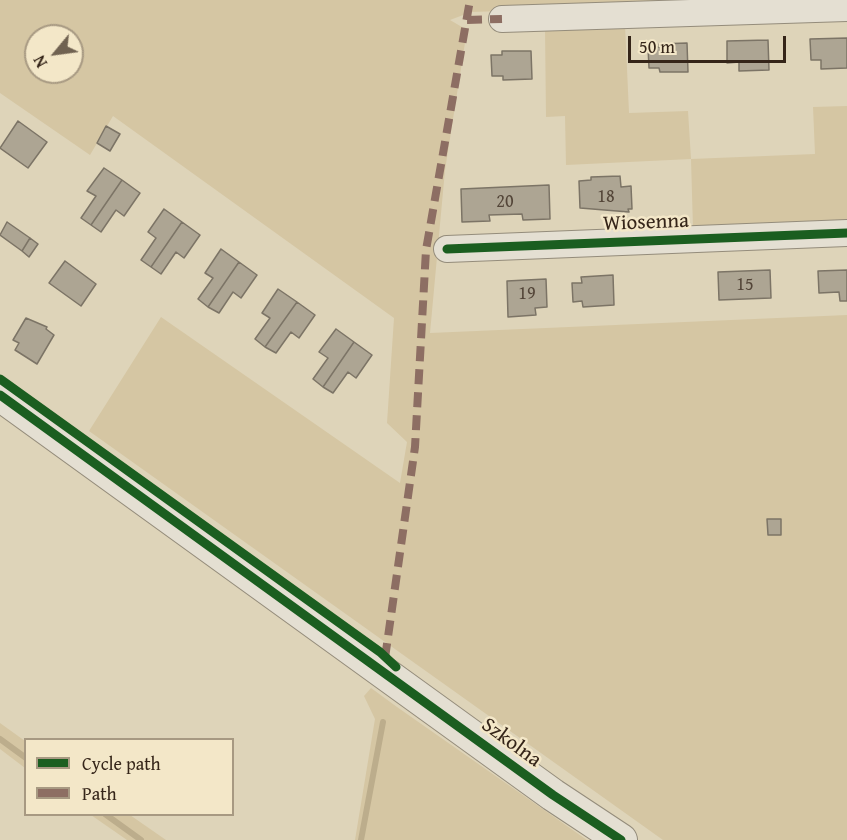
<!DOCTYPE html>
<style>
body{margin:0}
#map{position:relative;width:847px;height:840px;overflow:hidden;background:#ded4b9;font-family:"Gentium Book Plus",serif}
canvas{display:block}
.legend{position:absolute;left:24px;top:738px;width:210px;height:78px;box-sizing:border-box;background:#f3e7c8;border:2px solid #a79982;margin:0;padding:8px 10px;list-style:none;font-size:18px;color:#352519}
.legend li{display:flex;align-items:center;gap:12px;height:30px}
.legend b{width:30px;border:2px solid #a79982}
.north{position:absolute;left:24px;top:24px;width:60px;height:60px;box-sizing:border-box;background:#f3e7c8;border:2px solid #a79982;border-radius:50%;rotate:241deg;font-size:16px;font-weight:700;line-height:24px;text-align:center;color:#352519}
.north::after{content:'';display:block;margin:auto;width:21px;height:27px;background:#706251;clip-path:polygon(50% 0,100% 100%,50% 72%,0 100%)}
.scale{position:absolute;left:628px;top:36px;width:158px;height:27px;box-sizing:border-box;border:3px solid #352519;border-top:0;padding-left:8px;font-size:18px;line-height:21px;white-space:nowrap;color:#352519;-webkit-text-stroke:4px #f3e7c8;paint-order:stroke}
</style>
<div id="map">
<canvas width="847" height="840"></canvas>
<ul class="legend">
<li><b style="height:8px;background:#1b5e20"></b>Cycle path</li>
<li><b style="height:8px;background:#8d6e63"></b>Path</li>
</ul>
<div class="north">N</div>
<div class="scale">50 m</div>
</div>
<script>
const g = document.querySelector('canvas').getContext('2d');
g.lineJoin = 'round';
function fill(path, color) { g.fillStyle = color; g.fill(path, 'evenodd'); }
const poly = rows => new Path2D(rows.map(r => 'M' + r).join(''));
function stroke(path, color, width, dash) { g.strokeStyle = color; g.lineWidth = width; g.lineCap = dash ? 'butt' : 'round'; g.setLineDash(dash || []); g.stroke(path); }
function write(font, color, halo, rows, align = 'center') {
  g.font = font + ' "Gentium Book Plus",serif'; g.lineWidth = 5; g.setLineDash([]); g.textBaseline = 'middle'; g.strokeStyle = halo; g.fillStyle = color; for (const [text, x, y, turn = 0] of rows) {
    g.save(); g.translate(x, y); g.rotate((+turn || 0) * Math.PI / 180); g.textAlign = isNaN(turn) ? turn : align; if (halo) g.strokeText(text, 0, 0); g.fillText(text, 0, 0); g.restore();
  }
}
fill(poly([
 [0,0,847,0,471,12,450,20,467,30,445,170,430,333,847,315,847,840,663,840,89,431,161,317,400,483,407,442,387,423,394,318,113,116,90,155,0,93],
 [36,36,72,36,72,72,36,72],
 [625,25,629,113,688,111,691,159,815,154,813,107,847,106,847,222,693,229,691,159,566,165,565,116,546,117,545,28],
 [371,688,397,707,587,840,355,840,375,719,364,696],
 [0,723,25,741,25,768,0,749],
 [91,815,130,815,166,840,127,840]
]), '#d5c6a3');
stroke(poly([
 [0,739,26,758],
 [105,814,141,840],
 [361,840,383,722]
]), '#bcad8c', 6);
const building = poly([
 [847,38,847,68,821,69,821,60,811,60,810,39,847,38],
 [768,40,769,70,739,71,739,62,727,63,727,41,768,40],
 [687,43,688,72,660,72,659,68,649,68,648,47,659,47,659,44,687,43],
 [502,51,531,51,532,79,503,80,503,76,492,76,491,55,502,55,502,51],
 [18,121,47,142,28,168,0,148,18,121],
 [106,126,120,134,110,151,97,143,106,126],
 [104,168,122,180,91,225,81,218,96,196,87,191,104,168],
 [620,176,621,187,631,186,632,209,628,209,629,212,580,208,579,181,591,180,591,177,620,176],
 [122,180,140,193,124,216,116,210,101,232,91,225,122,180],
 [549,185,550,219,523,220,522,214,489,215,490,221,462,222,461,189,549,185],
 [164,209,182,222,151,267,141,260,156,238,148,232,164,209],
 [7,222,30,238,22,251,0,235,7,222],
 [182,222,200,235,184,258,176,252,161,274,151,267,182,222],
 [30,238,38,244,29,257,22,251,30,238],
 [221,249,239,262,208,307,198,299,213,278,205,273,221,249],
 [65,261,96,284,81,306,49,283,65,261],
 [239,262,257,275,241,298,233,292,219,313,208,307,239,262],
 [770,270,771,298,719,300,718,272,770,270],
 [847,270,847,301,840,301,839,292,819,293,818,271,847,270],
 [613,275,614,305,583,307,582,301,573,302,572,283,582,283,581,277,613,275],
 [546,279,547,307,535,308,536,315,508,317,507,281,546,279],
 [278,289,297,302,265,347,255,339,270,318,262,313,278,289],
 [297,302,315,315,299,338,291,332,276,353,265,347,297,302],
 [26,318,47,327,46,329,54,335,37,364,15,350,19,343,13,340,26,318],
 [336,329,354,342,323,387,313,379,328,358,319,352,336,329],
 [354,342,372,355,356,378,348,372,333,393,323,387,354,342],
 [767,519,781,519,781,535,768,535,767,519]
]);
fill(building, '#ada593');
stroke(building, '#7c7466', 1.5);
const minor = poly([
 [502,19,847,8],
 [447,249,847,233]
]);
const tertiary = poly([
 [0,395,553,795,621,840]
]);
stroke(minor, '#948c7b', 28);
stroke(tertiary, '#948c7b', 34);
stroke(minor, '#e4dfd2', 26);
stroke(tertiary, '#e4dfd2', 32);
stroke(poly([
 [467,20,502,19],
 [385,658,415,447,426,250,470,0]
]), '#8d6e63', 8, [15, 8]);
stroke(poly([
 [447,249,847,233],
 [0,379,380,652,396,667],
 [0,395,553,795,621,840]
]), '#1b5e20', 9);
write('18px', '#534538', null, [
 ["18",606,197],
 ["20",505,202],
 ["15",745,285],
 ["19",527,294]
]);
write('21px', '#352519', '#f3e7c8', [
 ["Wiosenna",646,223,-2],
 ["Szkolna",511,743,36]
]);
</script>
